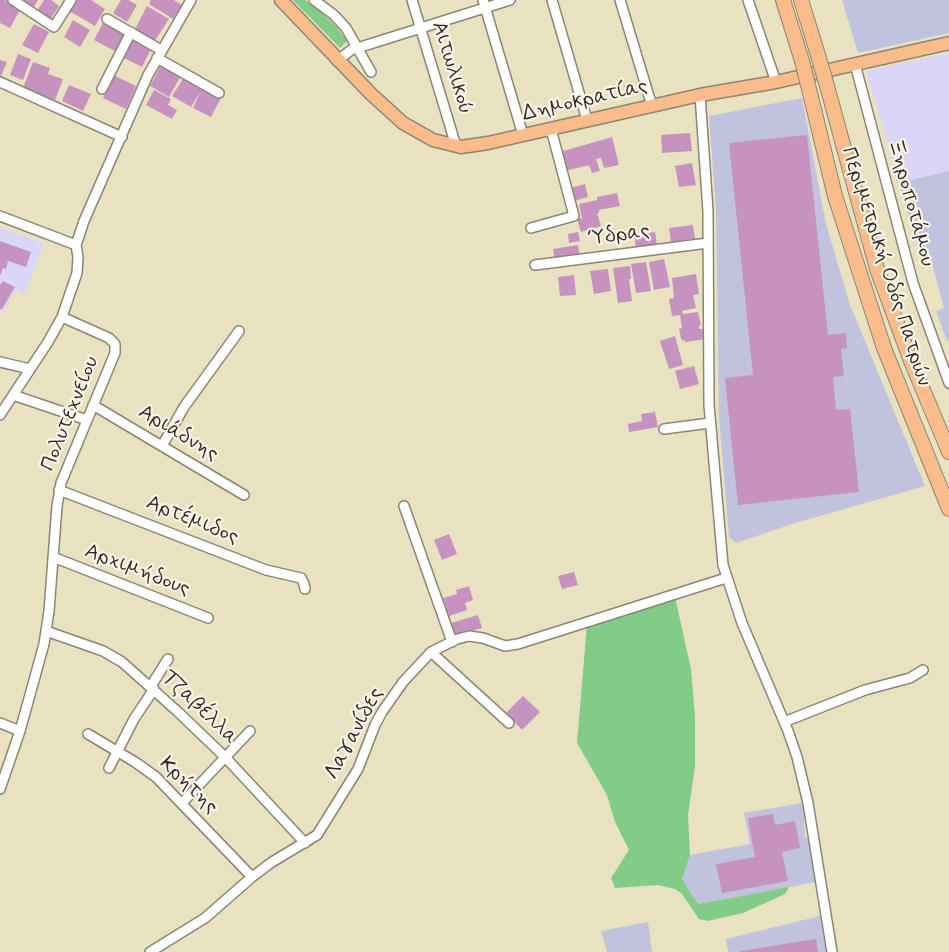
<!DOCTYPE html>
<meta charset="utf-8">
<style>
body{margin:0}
canvas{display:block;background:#e9e2c0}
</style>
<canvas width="949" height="952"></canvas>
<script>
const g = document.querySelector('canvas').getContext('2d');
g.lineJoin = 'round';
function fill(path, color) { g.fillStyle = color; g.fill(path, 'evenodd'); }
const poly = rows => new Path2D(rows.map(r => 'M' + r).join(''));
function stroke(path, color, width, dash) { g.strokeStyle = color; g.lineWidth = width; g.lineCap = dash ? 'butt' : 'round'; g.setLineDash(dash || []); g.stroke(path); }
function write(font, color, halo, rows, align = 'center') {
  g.font = font + ' Mynerve,sans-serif'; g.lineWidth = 4.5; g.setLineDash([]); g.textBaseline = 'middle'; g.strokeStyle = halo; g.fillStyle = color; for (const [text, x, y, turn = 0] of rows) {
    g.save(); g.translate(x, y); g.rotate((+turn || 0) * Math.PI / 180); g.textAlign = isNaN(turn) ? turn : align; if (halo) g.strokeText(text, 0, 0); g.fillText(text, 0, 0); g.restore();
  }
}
fill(poly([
 [949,53,949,171,899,183,866,71],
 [0,227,44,244,25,294,15,291,4,312,0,311]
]), '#dbd6f7');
fill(poly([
 [842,0,949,0,949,33,858,53],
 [802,98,826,224,850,305,925,486,795,523,736,543,729,537,719,416,716,209,709,116],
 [949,171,949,341,947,341,936,311,944,308,929,252,921,254,918,248,899,183],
 [803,803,805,837,811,839,816,882,698,904,682,879,690,855,750,844,744,813],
 [820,916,827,952,728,952,726,939],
 [648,922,652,952,607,952,601,931]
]), '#c1c2dd');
fill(poly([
 [293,0,305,0,315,7,336,26,347,41,340,48],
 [675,597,691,669,695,717,695,766,688,815,690,855,682,879,698,904,789,887,785,894,743,913,708,921,699,919,682,894,675,889,658,885,615,888,611,878,629,850,615,822,607,795,577,743,587,624]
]), '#82cc88');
fill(poly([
 [0,0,5,0,21,8,10,28,0,23],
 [21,0,38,0,33,8],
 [44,0,51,0,59,6,50,20,37,11],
 [76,0,91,0,105,9,95,26,69,11],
 [121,0,128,0,137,5,127,22,113,13],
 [151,0,174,0,182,5,173,19,149,4],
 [147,6,169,19,154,42,134,31],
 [73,20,90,30,80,47,64,37],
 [103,23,124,35,115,51,94,40],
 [34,24,49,32,38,53,22,45],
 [133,40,151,49,142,67,124,58],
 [18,54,31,59,23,80,10,75],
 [0,60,7,62,0,79],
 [33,62,50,68,48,74,63,79,55,100,23,88],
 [161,65,181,76,169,97,150,86],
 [113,75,136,86,126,109,103,98],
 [183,79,221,98,211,117,193,108,200,92,191,107,172,96],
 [69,85,91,94,83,111,62,101],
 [154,90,171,99,168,105,177,110,172,119,146,105],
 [690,133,692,151,662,153,661,135],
 [807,135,828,335,846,333,847,348,841,349,844,376,833,377,836,410,850,409,859,492,738,505,725,378,753,375,729,143],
 [612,137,619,165,604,168,601,158,596,159,600,171,592,173,589,165,565,171,560,152],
 [692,163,696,185,679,187,675,166],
 [585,184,588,197,574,201,570,188],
 [617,193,620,206,599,210,599,213,597,213,601,226,581,232,577,219,582,218,579,204,597,200,597,197],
 [693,225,695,239,671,242,669,228],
 [578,232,580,241,569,243,568,234],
 [655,232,657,245,636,248,634,235],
 [0,241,31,252,26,267,8,261,6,269,3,268,0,276],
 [578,245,580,257,555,261,553,249],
 [664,259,670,287,654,290,649,262],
 [646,262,651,291,636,293,631,264],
 [630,266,631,279,629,279,632,301,618,303,613,268],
 [608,269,611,291,594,294,590,271],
 [696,274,699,294,693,295,696,308,682,311,683,314,698,312,701,325,699,325,699,329,704,329,706,339,686,342,681,339,679,329,682,328,680,315,672,316,669,299,674,298,672,278],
 [574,275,576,295,560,296,558,277],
 [3,281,15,287,2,309,0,309,0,285],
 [675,336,683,365,669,369,660,341],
 [694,366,699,384,680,389,675,371],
 [655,412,658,427,629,432,628,424,642,421,641,414],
 [449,534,457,554,442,560,434,540],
 [574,572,578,585,562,589,558,576],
 [469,586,473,600,465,603,467,610,449,616,443,598,457,594,456,590],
 [478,615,482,628,455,636,451,623],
 [523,696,540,712,522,730,506,713],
 [773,814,775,825,795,821,800,848,782,852,788,881,722,893,716,864,755,857,748,818],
 [816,939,818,952,741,952,741,951]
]), '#c693c1');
const minor = poly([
 [13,0,54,27,71,0],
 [314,0,334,15,346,28,371,72],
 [412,0,456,146],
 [483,0,523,135],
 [552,0,587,120],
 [620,0,652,106],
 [748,0,776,82],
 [107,19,161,50],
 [157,58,219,93],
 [337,61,351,50,510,0],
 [855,64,913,283,949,383],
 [0,82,122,137],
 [102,89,131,32],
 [700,95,708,211,709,405,723,565,742,623,788,731,797,757,808,803,832,952],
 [0,216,76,245],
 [531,228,574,216,551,129],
 [535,265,708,243],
 [0,362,30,369],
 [13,395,87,420],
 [93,405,244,495],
 [0,415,48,342,62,317,77,273,78,257,76,245,84,221,148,75,191,0],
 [664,429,710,423],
 [162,446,184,407,239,331],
 [59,490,266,570,301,578,304,584,305,589],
 [404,506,452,642],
 [53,557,208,618],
 [46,631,103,651,122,662,177,711,225,757,305,843],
 [431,652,509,723],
 [151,686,168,659],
 [784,722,865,690,910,678,923,670],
 [0,723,20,731],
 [88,734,135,762,156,777,252,877],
 [109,768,134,719,154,689],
 [0,789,20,731,44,644,49,611,57,506,61,483,115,353,115,344,109,338,62,317],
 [182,803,250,731],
 [150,952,205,918,252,877,272,862,317,835,358,769,375,725,382,712,403,682,431,652,457,639,469,636,483,638,505,646,518,644,726,578]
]);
const major = poly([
 [281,0,371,94,403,123,433,140,461,147,488,143,700,95,776,82,949,43]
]);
const highway = poly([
 [783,0,802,61],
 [801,0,818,55],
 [827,86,877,269,911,361,949,452],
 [810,93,835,196,884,348,949,509]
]);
stroke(minor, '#8a8676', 12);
stroke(major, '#8a8676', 15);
stroke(highway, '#8a8676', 16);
stroke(minor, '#fff', 9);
stroke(major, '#f9bc8a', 12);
stroke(highway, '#f9bc8a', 14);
const highwayBridge = poly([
 [818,55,827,86],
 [802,61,810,93]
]);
stroke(highwayBridge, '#8a8676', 16, []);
stroke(highwayBridge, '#f9bc8a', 14);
write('21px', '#2b2b2b', '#fcf5e5', [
 ["Αιτωλικού",451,68,73],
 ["Δημοκρατίας",585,101,-13],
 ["Ξηροποτάμου",910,203,75],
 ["Ύδρας",619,236,-8],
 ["Περιμετρική Οδός Πατρών",885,267,72],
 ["Πολυτεχνείου",71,414,-68],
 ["Αριάδνης",178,434,31],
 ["Αρτέμιδος",192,521,22],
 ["Αρχιμήδους",137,571,21],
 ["Τζαβέλλα",199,708,44],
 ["Λαγανίδες",355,734,-62],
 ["Κρήτης",188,786,44]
]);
</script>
